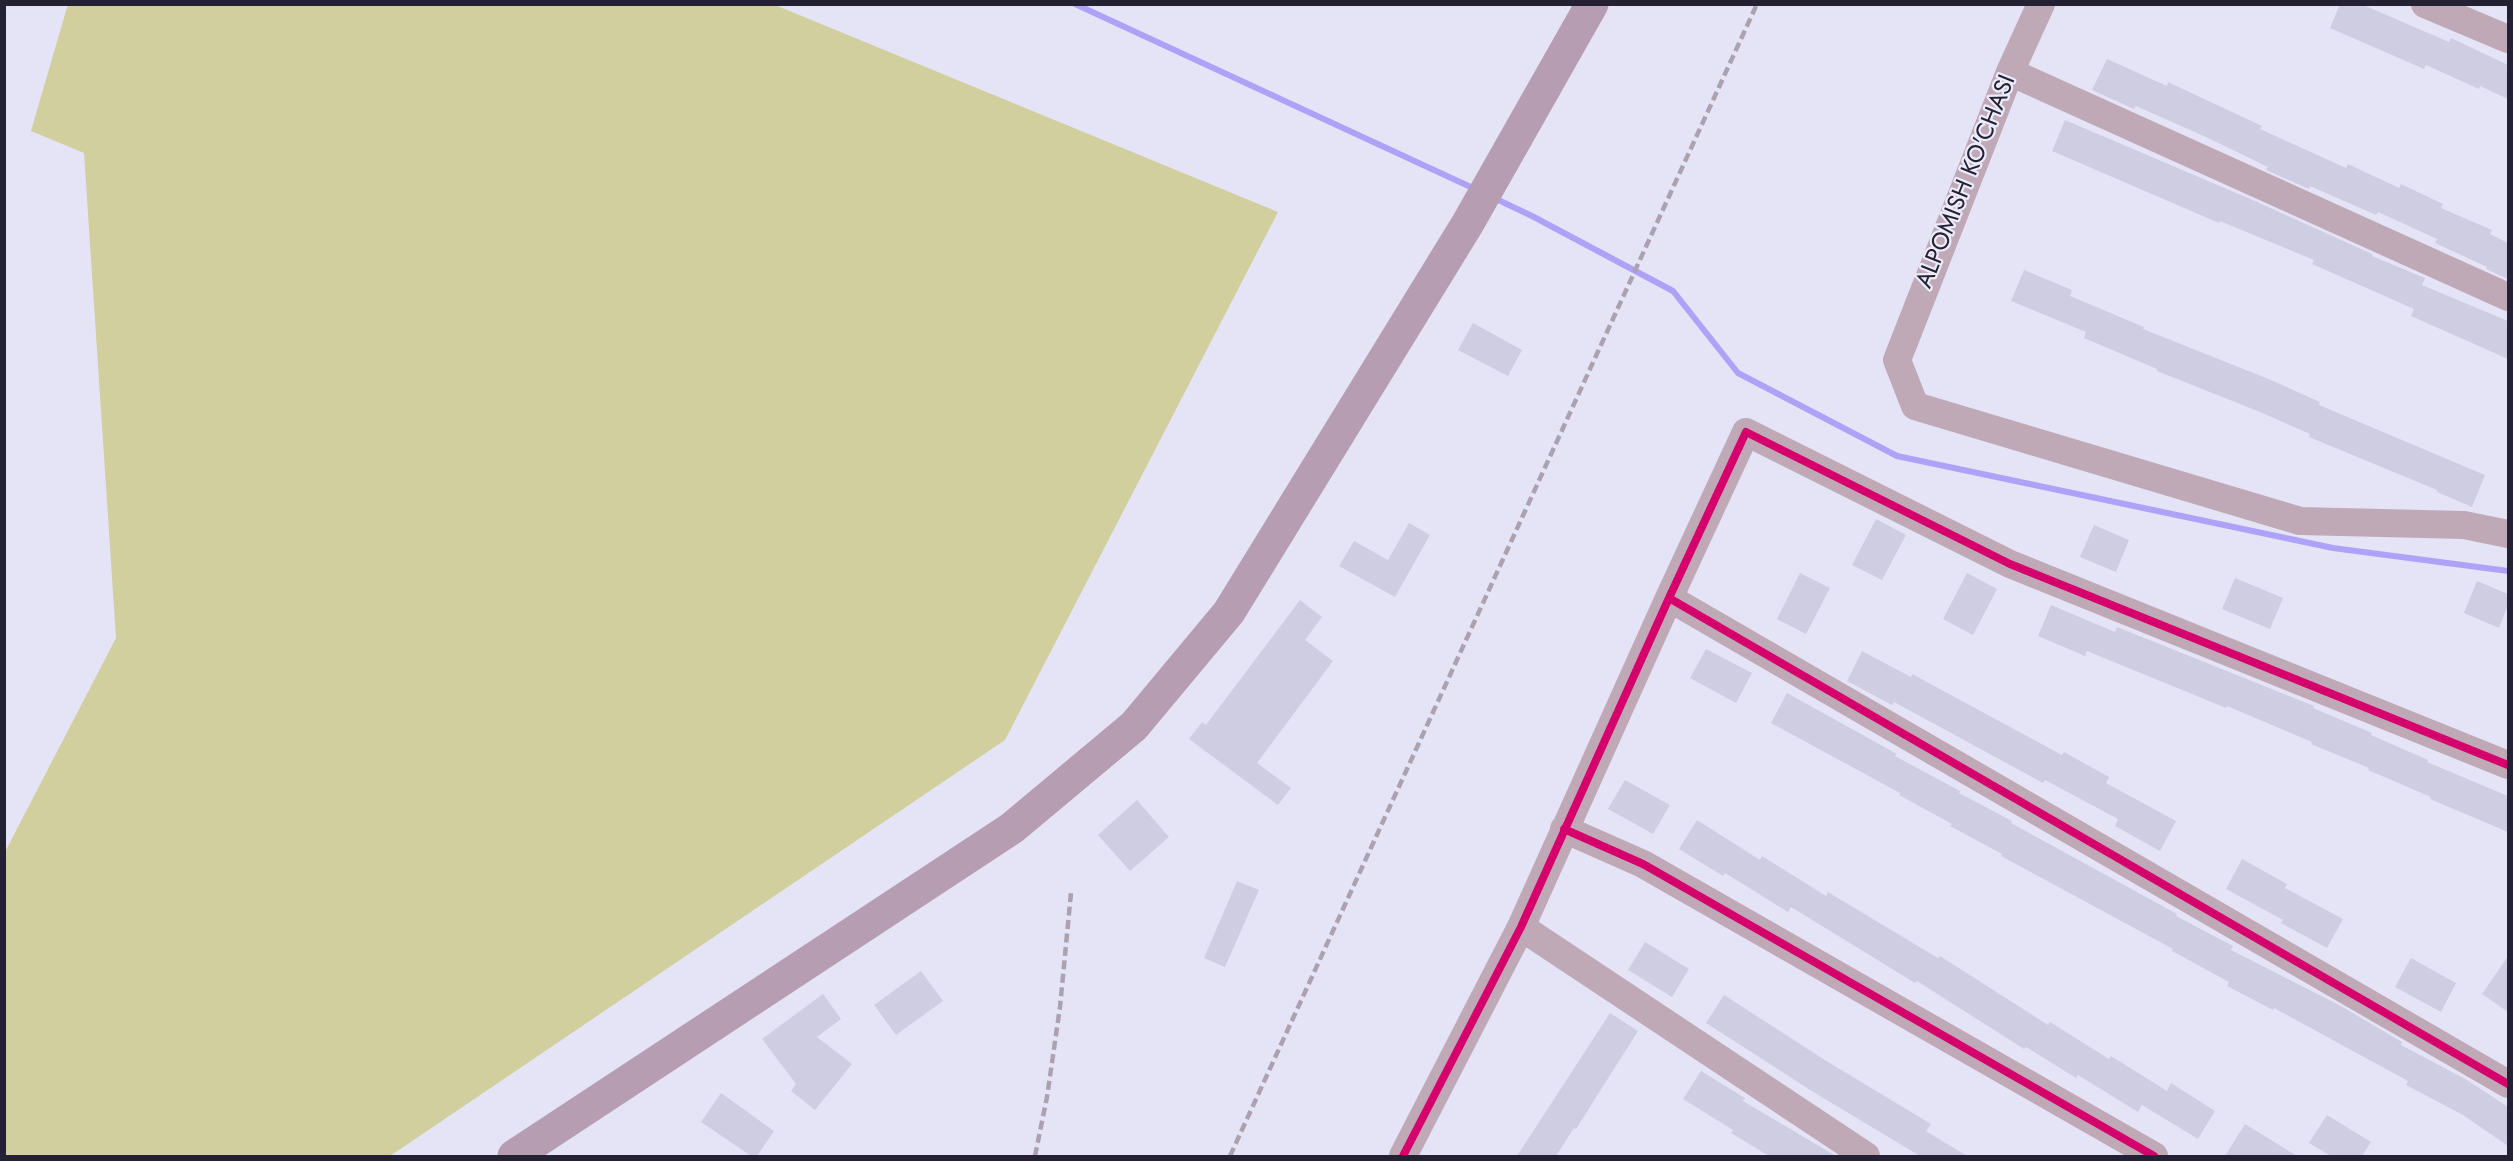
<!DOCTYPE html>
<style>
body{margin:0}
#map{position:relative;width:2513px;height:1161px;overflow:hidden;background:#e5e4f7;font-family:Jost,sans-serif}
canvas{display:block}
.frame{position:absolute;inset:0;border:6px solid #242232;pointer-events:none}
</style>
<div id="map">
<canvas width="2513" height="1161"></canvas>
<div class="frame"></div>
</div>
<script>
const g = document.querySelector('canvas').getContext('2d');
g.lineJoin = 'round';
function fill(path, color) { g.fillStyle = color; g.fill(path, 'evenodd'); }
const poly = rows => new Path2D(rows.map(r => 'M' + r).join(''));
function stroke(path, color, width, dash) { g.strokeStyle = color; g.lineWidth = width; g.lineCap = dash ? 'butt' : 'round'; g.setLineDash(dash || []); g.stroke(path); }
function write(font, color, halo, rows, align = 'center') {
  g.font = font + ' Jost,sans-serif'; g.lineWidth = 4.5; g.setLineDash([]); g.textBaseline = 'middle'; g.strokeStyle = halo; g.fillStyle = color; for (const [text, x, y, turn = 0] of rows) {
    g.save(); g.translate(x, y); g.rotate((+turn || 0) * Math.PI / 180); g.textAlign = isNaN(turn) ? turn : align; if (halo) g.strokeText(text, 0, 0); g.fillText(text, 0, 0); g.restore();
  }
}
fill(poly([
 [68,4,775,5,1278,212,1005,740,390,1156,5,1156,5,852,116,638,84,153,31,131]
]), '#d0cf9d');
stroke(poly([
 [1075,4,1475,189],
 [1492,197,1532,216,1673,291,1738,373,1897,456,2333,548,2508,571]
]), '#aea2f8', 6);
fill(poly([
 [2340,4,2361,4,2449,42,2451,38,2508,65,2508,99,2480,86,2479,89,2426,65,2424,69,2330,28],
 [2107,59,2167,86,2168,82,2262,126,2260,129,2346,168,2348,164,2399,188,2401,184,2443,204,2441,208,2492,230,2490,234,2508,243,2508,279,2486,269,2487,267,2435,243,2437,239,2378,212,2376,215,2310,186,2309,189,2266,170,2268,167,2206,137,2136,106,2134,109,2092,90],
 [2065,120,2255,201,2372,254,2372,256,2425,278,2422,285,2508,321,2508,359,2411,316,2414,309,2312,264,2314,260,2220,221,2219,223,2052,151],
 [2024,270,2072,290,2070,296,2144,327,2143,329,2271,380,2320,402,2319,405,2485,475,2472,507,2437,492,2437,490,2309,437,2310,434,2260,412,2157,371,2157,369,2084,338,2086,332,2011,301],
 [1473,323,1522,350,1508,376,1458,350],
 [1876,519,1906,535,1882,580,1852,565],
 [1409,523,1430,535,1395,597,1339,566,1354,541,1388,560],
 [2094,525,2129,540,2116,572,2080,557],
 [1800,573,1830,588,1806,634,1777,619],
 [1967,573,1997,589,1973,635,1943,619],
 [2235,578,2283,598,2270,629,2222,609],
 [2477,581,2508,594,2508,605,2499,628,2464,613],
 [1300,600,1322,617,1305,640,1333,661,1257,763,1291,788,1278,805,1189,739,1202,722,1206,725],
 [2051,605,2115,632,2117,627,2314,706,2313,708,2372,733,2371,735,2428,760,2427,762,2508,796,2508,832,2430,799,2431,797,2368,770,2369,768,2311,744,2312,742,2227,706,2226,708,2087,651,2085,656,2038,636],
 [1706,649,1752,673,1736,703,1690,678],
 [1862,651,1911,677,1912,674,2062,755,2064,752,2109,777,2106,783,2176,821,2160,851,2115,826,2118,819,2045,780,2043,783,1894,702,1892,705,1847,681],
 [1787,693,1897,754,1895,756,1960,791,1959,793,2012,821,2011,823,2177,914,2176,916,2233,946,2231,950,2339,1005,2402,1042,2401,1045,2467,1080,2508,1107,2508,1146,2463,1115,2406,1085,2408,1081,2274,1008,2273,1010,2227,986,2229,982,2172,951,2173,949,2001,856,2002,854,1950,826,1952,824,1899,795,1900,793,1771,723],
 [1625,780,1670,805,1653,834,1608,809],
 [1137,800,1169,837,1130,871,1098,835],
 [1697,820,1760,860,1762,856,1826,896,1828,892,1938,958,1940,956,2048,1025,2050,1022,2109,1059,2111,1056,2167,1091,2171,1083,2215,1111,2198,1139,2142,1105,2138,1112,2078,1075,2076,1078,2026,1047,2024,1049,1917,981,1915,983,1791,907,1788,912,1725,873,1723,876,1679,849],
 [2242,859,2287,884,2285,888,2343,919,2327,948,2281,923,2283,920,2226,889],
 [1237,881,1259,890,1225,967,1204,958],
 [1645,942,1689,969,1672,997,1628,970],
 [2508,956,2508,1012,2482,994],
 [2411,958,2456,983,2441,1012,2395,987],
 [921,971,943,1001,896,1035,874,1005],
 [823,994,841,1019,817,1037,852,1064,815,1110,791,1091,796,1084,762,1039],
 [1724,995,1828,1062,1931,1124,1926,1131,1967,1156,1920,1156,1815,1093,1706,1023],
 [1610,1013,1638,1031,1576,1129,1574,1128,1556,1156,1517,1156],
 [1701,1071,1745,1098,1743,1101,1836,1156,1769,1156,1731,1133,1733,1130,1683,1099],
 [721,1093,774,1131,757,1156,751,1156,701,1122],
 [2327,1115,2371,1142,2362,1156,2331,1156,2309,1143],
 [2245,1124,2297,1156,2225,1156]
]), '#cfcde2');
stroke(poly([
 [2041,4,2010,72,1897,360,1915,406,2300,521,2464,525,2508,534],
 [2425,4,2508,39],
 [2010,72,2508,297],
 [1669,598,2508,1084],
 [1564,829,1643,864,2154,1156],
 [1521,927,1866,1156],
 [1403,1156,1521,927,1669,598,1746,432,2010,564,2508,765]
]), '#bfa9b7', 28);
stroke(poly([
 [514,1156,1012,828,1134,726,1229,612,1468,223,1592,4]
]), '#b79db1', 33);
stroke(poly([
 [1035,1156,1047,1097,1060,1007,1071,893],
 [1230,1156,1757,4]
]), '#aba1af', 4.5, [9, 4.5]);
stroke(poly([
 [1669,598,2508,1084],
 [1564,829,1643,864,2154,1156],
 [1403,1156,1521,927,1669,598,1746,432,2010,564,2508,765]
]), '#d6006c', 8);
write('24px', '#242232', '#ecebfd', [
 ["ALPOMISH KO'CHASI",1967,182,-68]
]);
</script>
